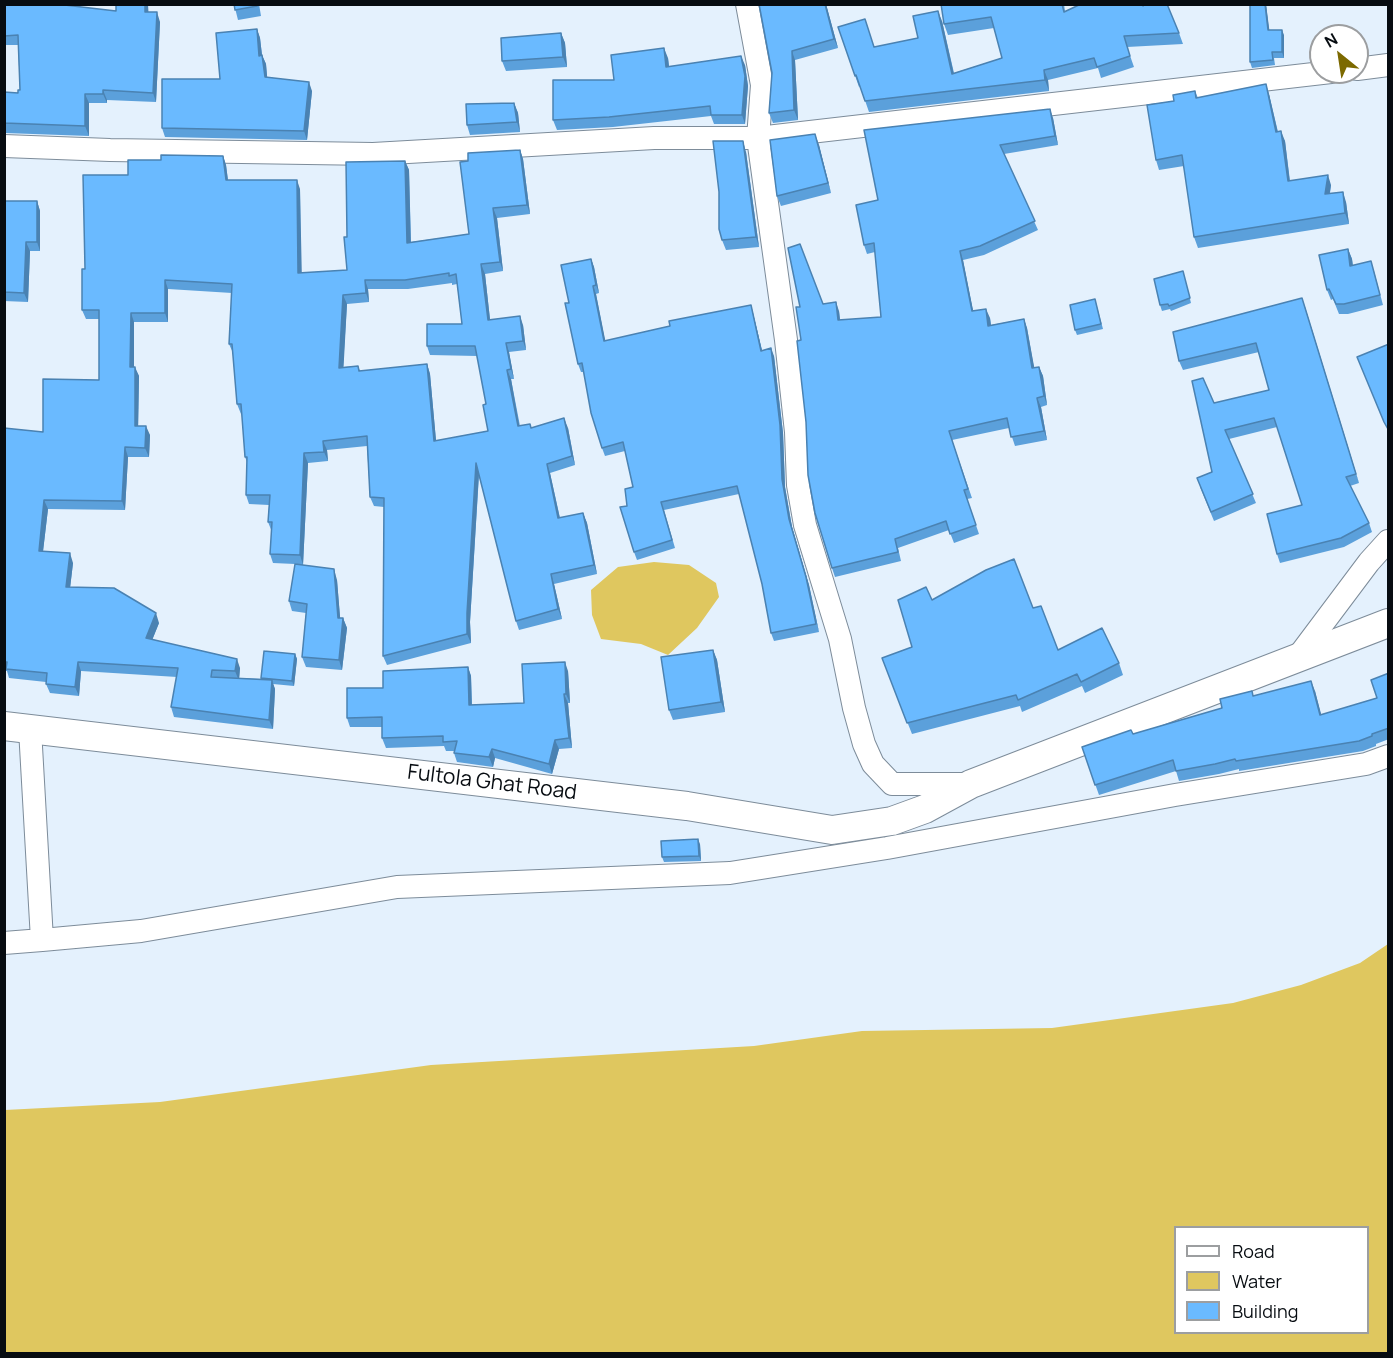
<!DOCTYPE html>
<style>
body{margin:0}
#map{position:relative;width:1393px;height:1358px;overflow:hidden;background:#e4f1fd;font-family:Manrope,sans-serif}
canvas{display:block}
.frame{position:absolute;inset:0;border:6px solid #070c11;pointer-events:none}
.legend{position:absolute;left:1174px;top:1226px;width:195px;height:108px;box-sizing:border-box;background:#fff;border:2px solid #9c9ea0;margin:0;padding:8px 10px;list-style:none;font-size:18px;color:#070c11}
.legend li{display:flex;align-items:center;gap:12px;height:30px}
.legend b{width:30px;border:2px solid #9c9ea0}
.north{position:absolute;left:1309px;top:24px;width:60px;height:60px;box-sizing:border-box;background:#fff;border:2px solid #9c9ea0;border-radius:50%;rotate:330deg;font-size:16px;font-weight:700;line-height:24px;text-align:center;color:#070c11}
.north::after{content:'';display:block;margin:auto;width:21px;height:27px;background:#7c6900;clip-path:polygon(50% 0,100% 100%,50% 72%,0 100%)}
</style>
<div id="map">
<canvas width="1393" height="1358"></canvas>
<div class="frame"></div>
<ul class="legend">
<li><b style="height:8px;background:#fff"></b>Road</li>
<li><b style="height:16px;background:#dfc75f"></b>Water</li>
<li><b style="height:16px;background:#6abaff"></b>Building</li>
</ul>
<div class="north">N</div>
</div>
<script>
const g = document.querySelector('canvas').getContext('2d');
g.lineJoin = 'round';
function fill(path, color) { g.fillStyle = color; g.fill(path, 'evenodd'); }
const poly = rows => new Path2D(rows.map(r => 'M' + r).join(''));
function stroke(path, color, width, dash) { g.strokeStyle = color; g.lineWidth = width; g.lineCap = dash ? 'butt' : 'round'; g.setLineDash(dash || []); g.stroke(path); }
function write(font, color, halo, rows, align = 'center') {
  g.font = font + ' Manrope,sans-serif'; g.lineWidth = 6; g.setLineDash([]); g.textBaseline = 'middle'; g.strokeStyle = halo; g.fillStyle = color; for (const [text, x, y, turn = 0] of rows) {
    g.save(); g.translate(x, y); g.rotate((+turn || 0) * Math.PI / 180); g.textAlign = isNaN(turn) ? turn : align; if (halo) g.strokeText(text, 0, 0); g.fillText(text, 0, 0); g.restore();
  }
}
fill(poly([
 [654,562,689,565,716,583,719,597,697,628,668,655,641,644,601,639,592,615,591,590,618,567],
 [1388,944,1388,1353,5,1353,5,1110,160,1102,431,1065,754,1046,862,1031,1052,1028,1233,1003,1301,985,1360,963],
 [1176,1228,1368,1228,1368,1332,1176,1332]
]), '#dfc75f');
const minor = poly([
 [747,4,762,85,758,138,786,340,796,432,798,485,805,525,840,639,854,708,864,744,873,764,892,784,971,784],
 [1357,69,1388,65],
 [4,146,110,150,373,154,654,138,758,138,1331,72],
 [1297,658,1369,562,1388,541],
 [42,940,141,931,397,887,730,873,887,848,1175,795,1366,764,1388,756],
 [4,943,42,940,30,729]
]);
const tertiary = poly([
 [4,726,687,806,832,830,892,821,925,809,971,784,1388,623]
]);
stroke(minor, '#7d8c9a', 24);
stroke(tertiary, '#7d8c9a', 30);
stroke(minor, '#fff', 22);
stroke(tertiary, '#fff', 28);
fill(poly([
 [4,4,116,11,148,4,148,12,160,22,156,102,107,100,107,103,89,103,89,136,5,133,4,92,18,93,20,90,18,45,4,45],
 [234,4,259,4,261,16,238,20],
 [826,4,838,48,795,60,798,120,773,123,769,113,772,73],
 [941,4,1064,4,1065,11,1143,6,1179,33,1183,44,1127,47,1134,67,1101,78,1098,68,1048,80,1049,91,869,112,860,86,859,87,838,27,875,47,918,38,942,21,954,73,1002,58,994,28,948,35,944,24],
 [1250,4,1266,4,1269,30,1284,35,1284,58,1274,58,1275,65,1252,68,1250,62],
 [257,29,260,38,262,55,266,64,267,78,312,91,307,140,165,137,162,128,220,79],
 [561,33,565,43,567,67,506,71,502,61],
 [668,58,669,66,745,65,748,86,745,124,714,124,711,116,613,127,557,130,553,120,614,80],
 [1195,91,1198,98,1269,94,1278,132,1285,141,1290,181,1331,185,1330,193,1346,202,1349,224,1198,248,1194,237,1184,166,1159,170,1156,160,1174,101],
 [514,103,518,113,520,132,470,135,467,125],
 [1053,118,1058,145,1004,154,1038,230,984,255,963,260,973,311,990,318,991,325,1024,319,1027,328,1034,368,1039,367,1043,376,1047,405,1041,407,1047,440,1015,446,1009,428,952,440,972,498,967,499,979,534,954,543,949,530,898,548,901,561,835,577,832,568,806,422,801,340,839,311,840,320,881,317,875,252,867,254,864,245,878,200],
 [819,145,831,193,781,206,777,196],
 [520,150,523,159,530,214,497,218,503,271,485,274,490,319,523,325,526,350,509,352,514,379,511,379,520,426,531,428,568,428,575,465,550,473,560,518,583,513,587,523,597,574,554,584,562,619,519,630,516,621,479,475,470,622,471,643,387,665,383,656,384,507,374,506,370,497,367,446,327,450,328,461,308,463,303,565,337,580,340,618,343,618,347,628,342,670,306,667,302,657,306,613,292,611,289,601,295,564,273,563,270,554,272,532,268,522,269,505,249,504,246,495,247,462,245,457,242,414,241,414,237,404,233,353,229,344,232,293,168,289,168,322,134,322,134,367,139,376,138,426,150,435,149,457,128,457,125,510,48,509,43,551,73,563,70,588,159,623,152,640,240,668,239,678,262,679,261,678,295,654,297,659,294,686,273,684,275,689,273,729,174,717,171,707,177,677,81,671,79,696,50,693,46,684,46,682,9,678,7,671,4,671,4,428,43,432,99,380,99,319,86,319,82,310,85,269,128,175,161,160,223,156,226,165,228,180,300,189,301,273,347,270,347,237,405,161,409,170,411,242,469,234,468,161],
 [452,283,452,285,457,284,462,324,427,346,430,355,477,356,486,404,488,431,436,441,430,374,427,364,360,371,358,366,343,367,347,304,369,302,368,289,408,289],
 [746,152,759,247,726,250,722,240,719,192],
 [4,201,37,201,40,211,40,251,30,251,28,302,4,301],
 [1348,249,1352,259,1353,266,1374,271,1383,305,1348,314,1339,314,1333,299,1331,300,1327,290],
 [591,259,594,267,599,293,596,294,605,341,670,326,751,305,753,313,762,350,774,356,783,433,785,487,792,527,809,585,819,632,774,641,771,633,762,584,739,494,664,510,675,548,637,560,634,552,627,506,633,487,625,451,605,456,602,448,584,372,581,372,578,364,569,303],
 [1183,271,1191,303,1171,311,1170,309,1162,311,1160,305],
 [1095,299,1103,329,1077,335,1075,330],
 [1305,307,1359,483,1350,486,1369,523,1372,532,1344,547,1280,563,1277,554,1302,505,1277,427,1229,439,1256,503,1214,521,1200,487,1212,472,1214,403,1269,390,1259,352,1183,370,1179,361],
 [932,600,1033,608,1058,650,1119,663,1123,675,1085,693,1082,686,1022,712,1020,706,912,734,882,658,912,647],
 [713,650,717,660,725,712,673,720,669,710],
 [468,667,471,676,472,705,524,703,568,671,570,703,568,703,572,748,559,749,552,774,495,758,493,767,457,762,454,753,454,751,446,751,444,746,386,748,382,738,382,727,350,727,347,718,383,688],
 [1389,673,1389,739,1376,744,1376,746,1363,751,1239,771,1239,769,1219,774,1179,781,1176,771,1099,795,1082,747,1133,734,1222,708,1254,696,1315,691,1321,715,1377,698],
 [700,844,701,861,664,862,662,857]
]), '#5ba0db');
fill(poly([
 [145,4,148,4,149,22,145,12],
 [825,4,826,4,838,48,834,39],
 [1265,4,1266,4,1270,35,1268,30],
 [938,11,942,21,956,84,952,74],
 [157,12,160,22,156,102,153,93],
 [257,29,260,38,263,64,259,56],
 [1282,30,1284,35,1284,58,1282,52],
 [561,33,565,43,567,67,563,57],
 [664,48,668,58,670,76,666,67],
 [792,51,795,60,798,120,794,110],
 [262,55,266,64,268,86,265,77],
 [741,56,745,65,748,86,745,124,742,115],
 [1044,70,1048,80,1049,91,1045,80],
 [309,82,312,91,307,140,304,131],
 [1266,84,1269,94,1280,142,1276,132],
 [103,90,107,100,107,103,103,94],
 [85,94,89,103,89,136,85,126],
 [514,103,518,113,520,132,517,122],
 [1050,109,1053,118,1058,145,1055,136],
 [1281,131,1285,141,1291,192,1288,181],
 [815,134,819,145,831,193,828,183],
 [743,141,746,152,759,247,756,237],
 [520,150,523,159,530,214,527,205],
 [223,156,226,165,229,189,226,180],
 [405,161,409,170,411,252,407,243],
 [1328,175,1331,185,1328,204,1325,194],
 [297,180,300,189,302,283,298,273],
 [1343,192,1346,202,1349,224,1345,213],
 [37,201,40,211,40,251,37,242],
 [493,208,497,218,503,271,500,262],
 [26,242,30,251,28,302,24,293],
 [1348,249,1352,259,1354,276,1350,266],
 [960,251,963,260,975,320,972,311],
 [591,259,594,267,599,293,596,285],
 [481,264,485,274,491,329,488,320],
 [165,280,168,289,168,322,165,313],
 [365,280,368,289,369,302,366,293],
 [593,286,596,294,607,349,604,341],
 [343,295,347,304,343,377,339,368],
 [1302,298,1305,307,1359,483,1356,474],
 [836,302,839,311,841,329,838,320],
 [751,305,753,313,764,359,761,351],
 [986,309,990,318,992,334,988,326],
 [131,313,134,322,134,376,130,367],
 [520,316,523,325,526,350,523,341],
 [1024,319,1027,328,1036,377,1032,368],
 [506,343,509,352,514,379,511,369],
 [771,348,774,356,783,433,785,487,792,527,809,585,819,632,789,519,782,479],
 [427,364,430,374,437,451,434,441],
 [135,367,139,376,138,435,135,426],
 [1039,367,1043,376,1047,405,1044,396],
 [507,370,511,379,521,436,518,426],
 [1037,398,1041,407,1047,440,1044,431],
 [564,418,568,428,575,465,572,456],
 [146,426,150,435,149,457,145,448],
 [323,441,327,450,328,461,324,452],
 [125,447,128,457,125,510,122,501],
 [304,453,308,463,303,565,300,555],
 [476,463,479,472,470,622,471,643,467,634,467,613],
 [547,464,550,473,562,528,558,518],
 [44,500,48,509,42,560,39,551],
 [583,513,587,523,597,574,594,565],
 [70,553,73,563,69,597,66,587],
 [334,569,337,580,341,628,338,618],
 [551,574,554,584,562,619,558,609],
 [156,613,159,623,149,648,146,638],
 [343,618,347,628,342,670,339,660],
 [713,650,717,660,725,712,721,702],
 [295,654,297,659,294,686,292,681],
 [237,659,240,668,239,681,235,671],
 [78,662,81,671,79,696,75,687],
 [565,662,568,671,570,703,566,694],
 [468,667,471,676,472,715,469,705],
 [272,680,275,689,273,729,269,720],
 [1311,681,1315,691,1324,725,1320,715],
 [564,694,568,703,572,748,569,738],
 [555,740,559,749,552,774,549,764],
 [492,749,495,758,493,767,489,757],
 [698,839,700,844,701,861,699,856]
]), '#4a82b2');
const building = poly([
 [4,4,56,4,116,11,116,4,145,4,145,12,157,12,153,93,103,90,103,94,85,94,85,126,4,123,4,92,18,93,18,90,20,90,18,35,4,36,4,4],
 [234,4,257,4,257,6,235,10,234,4],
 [759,4,825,4,834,39,792,51,794,110,769,113,772,73,759,4],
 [941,4,1062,4,1064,12,1081,4,1142,4,1143,6,1146,4,1167,4,1179,33,1124,36,1130,56,1097,67,1094,58,1044,70,1045,80,865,101,856,75,855,76,838,27,865,19,874,47,918,38,913,16,938,11,952,74,1002,58,991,17,944,24,941,4],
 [1250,4,1265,4,1268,30,1282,30,1282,52,1272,52,1273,60,1250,62,1250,4],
 [257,29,259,56,262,55,265,77,309,82,304,131,162,128,162,79,220,79,216,33,257,29],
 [561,33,563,57,502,61,501,38,561,33],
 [664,48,666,67,741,56,745,76,742,115,711,115,710,106,609,117,553,120,553,80,614,80,611,55,664,48],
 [1266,84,1276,132,1281,131,1288,181,1328,175,1325,194,1343,192,1345,213,1194,237,1182,155,1156,160,1147,105,1174,101,1173,95,1195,91,1196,98,1266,84],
 [514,103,517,122,467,125,466,104,514,103],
 [1050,109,1055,136,1000,145,1035,221,980,246,960,251,972,311,986,309,988,326,1024,319,1032,368,1039,367,1044,396,1037,398,1044,431,1011,437,1007,418,949,431,968,489,964,490,976,525,950,534,946,521,895,539,898,552,832,568,815,513,808,475,806,422,797,341,801,340,796,307,800,307,788,248,800,244,823,304,836,302,838,320,881,317,874,243,864,245,856,205,878,200,864,130,1050,109],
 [815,134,828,183,777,196,770,140,815,134],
 [713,141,743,141,756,237,722,240,719,229,719,192,713,141],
 [520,150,527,205,493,208,500,262,481,264,488,320,520,316,523,341,506,343,511,369,507,370,518,426,530,424,531,428,564,418,572,456,547,464,558,518,583,513,594,565,551,574,558,609,516,621,476,463,467,613,467,634,383,656,384,498,370,497,367,436,323,441,324,452,304,453,300,555,270,554,272,522,268,522,270,495,246,495,247,457,245,457,241,404,237,404,232,344,229,344,232,284,165,280,165,313,131,313,130,367,135,367,135,426,146,426,145,448,125,447,122,501,44,500,39,551,70,553,66,587,114,588,156,613,146,638,237,659,235,671,212,670,211,677,272,680,269,720,171,707,178,668,78,662,75,687,46,684,47,673,6,669,7,662,4,662,4,428,43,432,43,379,99,380,99,310,82,310,82,269,85,269,83,175,128,175,128,160,161,160,161,155,223,156,226,180,297,180,298,273,347,270,344,237,347,237,346,162,405,161,407,243,469,234,460,162,468,161,468,153,520,150],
 [449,273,449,276,456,274,462,324,427,324,427,346,475,346,486,404,483,405,488,431,434,441,427,364,359,371,358,366,339,368,343,295,366,293,365,280,405,280,449,273],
 [4,201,37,201,37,242,26,242,24,293,4,292,4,201],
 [1348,249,1350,266,1371,261,1380,295,1344,304,1336,304,1329,289,1327,290,1319,255,1348,249],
 [591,259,596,285,593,286,604,341,670,326,669,321,751,305,761,351,771,348,780,425,782,479,789,519,806,577,816,624,771,633,762,584,737,486,661,502,672,540,634,552,620,507,627,506,625,489,633,487,623,442,602,448,591,413,582,363,578,364,565,303,569,303,561,265,591,259],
 [1183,271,1190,298,1169,306,1168,304,1160,305,1154,279,1183,271],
 [1302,298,1356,474,1346,477,1369,523,1341,538,1277,554,1267,514,1302,505,1274,418,1225,430,1253,494,1211,512,1197,478,1212,472,1192,381,1203,378,1214,403,1269,390,1256,343,1179,361,1173,332,1302,298],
 [1095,299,1101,324,1075,330,1070,305,1095,299],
 [1389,344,1389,431,1384,422,1357,357,1389,344],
 [1014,559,1033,608,1041,606,1058,650,1102,628,1119,663,1081,682,1077,674,1018,700,1016,695,907,723,882,658,912,647,898,600,926,587,932,600,986,570,1014,559],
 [295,564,334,569,338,618,343,618,339,660,302,657,307,604,289,601,295,564],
 [713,650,721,702,669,710,661,657,713,650],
 [264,651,295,654,292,681,261,678,264,651],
 [565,662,566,694,564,694,569,738,555,740,549,764,492,749,489,757,454,753,457,741,443,742,443,736,382,738,382,717,347,718,347,688,383,688,383,671,468,667,469,705,524,703,522,664,565,662],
 [1389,673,1389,728,1372,734,1372,736,1359,741,1236,761,1235,759,1215,764,1176,771,1173,760,1095,785,1082,747,1131,730,1133,734,1222,708,1220,699,1252,691,1253,696,1311,681,1320,715,1377,698,1371,680,1389,673],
 [698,839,699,856,662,857,661,841,698,839]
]);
fill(building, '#6abaff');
stroke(building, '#4a82b2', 1.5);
write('21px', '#070c11', '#fff', [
 ["Fultola Ghat Road",492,783,7]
]);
</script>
